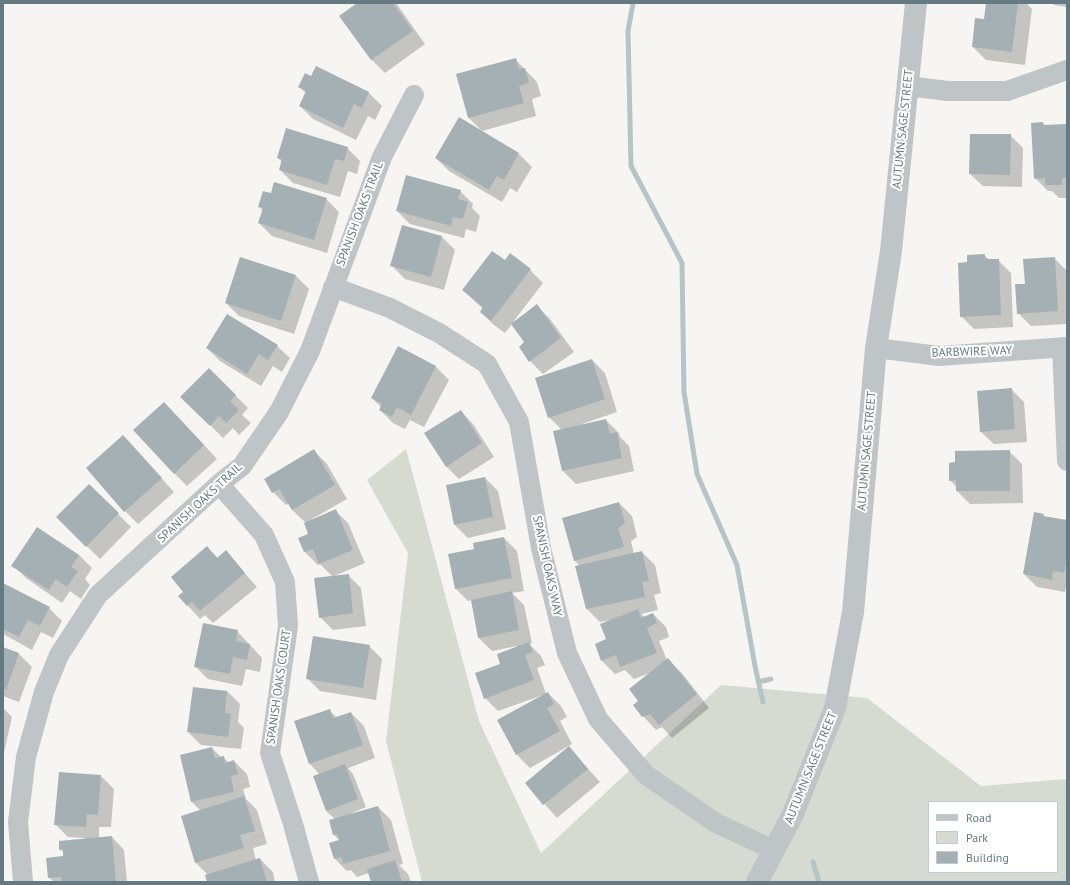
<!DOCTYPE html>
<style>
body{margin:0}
#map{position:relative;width:1070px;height:885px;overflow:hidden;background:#f6f5f2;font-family:"PT Sans",sans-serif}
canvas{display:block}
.frame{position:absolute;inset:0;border:4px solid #657a83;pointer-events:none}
.legend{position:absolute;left:928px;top:801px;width:130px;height:72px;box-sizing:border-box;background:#fff;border:1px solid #c1cacd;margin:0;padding:5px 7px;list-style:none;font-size:12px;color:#657a83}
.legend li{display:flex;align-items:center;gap:8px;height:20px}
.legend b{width:20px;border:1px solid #c1cacd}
</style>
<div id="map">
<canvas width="1070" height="885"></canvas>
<div class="frame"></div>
<ul class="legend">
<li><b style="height:5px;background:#bfc4c6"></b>Road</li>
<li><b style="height:11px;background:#d6dbd1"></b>Park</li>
<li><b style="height:11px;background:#a5b0b4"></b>Building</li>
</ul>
</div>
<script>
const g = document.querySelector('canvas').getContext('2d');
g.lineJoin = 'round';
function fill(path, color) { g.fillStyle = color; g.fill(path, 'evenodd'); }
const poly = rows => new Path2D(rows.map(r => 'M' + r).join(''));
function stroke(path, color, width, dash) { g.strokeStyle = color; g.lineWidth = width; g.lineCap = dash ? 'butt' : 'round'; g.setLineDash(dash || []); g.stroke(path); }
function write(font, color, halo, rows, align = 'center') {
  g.font = font + ' "PT Sans",sans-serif'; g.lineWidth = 4; g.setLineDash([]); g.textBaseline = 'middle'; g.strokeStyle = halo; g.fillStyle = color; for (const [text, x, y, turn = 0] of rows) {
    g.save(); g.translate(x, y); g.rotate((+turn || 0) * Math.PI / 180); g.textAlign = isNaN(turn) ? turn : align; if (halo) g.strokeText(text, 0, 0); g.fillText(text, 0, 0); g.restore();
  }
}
fill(poly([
 [406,449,479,721,541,853,721,685,867,698,981,786,1067,779,1067,882,422,882,386,741,408,553,367,480],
 [929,802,1057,802,1057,872,929,872]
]), '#d6dbd1');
fill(poly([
 [359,3,396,3,425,44,385,73,372,60,341,16],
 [987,3,1026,3,1032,9,1025,65,986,60,973,47,985,20],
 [1053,3,1067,3,1067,7,1054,5],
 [515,59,537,82,541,96,532,99,536,116,482,131,469,118,458,74],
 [317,67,369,93,382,106,375,120,368,116,356,140,313,119,300,106,306,93,299,87,312,78],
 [460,119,519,154,532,167,517,192,510,188,502,202,449,171,436,158],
 [1043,123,1046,126,1067,125,1067,198,1059,198,1052,191,1048,191,1035,178],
 [1010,135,1023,148,1022,187,983,186,970,174],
 [347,148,360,161,357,174,348,171,340,197,293,183,280,170,282,162,278,158],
 [460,191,473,204,472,208,480,216,476,232,466,229,464,238,410,224,397,211],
 [272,195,326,199,339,212,327,253,272,236,259,223,263,211,259,206],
 [442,237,455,250,444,290,405,279,392,266],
 [984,255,990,260,998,260,1011,273,1013,327,974,329,961,316,968,263],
 [1054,258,1067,271,1067,324,1031,326,1018,313,1026,285],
 [505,262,530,270,543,283,513,322,537,306,550,319,574,352,543,374,530,361,520,347,526,343,512,324,505,333,494,325,481,312,483,309,463,290],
 [296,276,309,289,294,334,239,316,226,303],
 [277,346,290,358,282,372,273,366,261,386,220,361,207,348],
 [398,348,436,367,449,380,424,427,410,420,405,429,393,423,380,410,381,407,372,398],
 [592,360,605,373,617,412,582,424,582,425,606,420,619,433,620,437,629,446,634,471,576,484,563,471,562,430,549,417],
 [209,369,248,408,242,415,251,423,239,435,233,428,223,438,182,397],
 [1011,389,1024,402,1027,442,994,444,981,432],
 [461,411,473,424,494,457,459,479,446,466],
 [177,416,217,459,187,486,174,473],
 [123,436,174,492,138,524,125,511],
 [314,451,327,464,347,499,312,519,313,520,335,510,348,523,365,563,334,576,348,575,361,588,366,626,333,630,320,617,333,577,320,564,318,565,305,552,299,539,310,534,306,523,292,510,289,504,286,505,273,492],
 [1009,451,1022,464,1023,503,970,504,957,491,957,488,950,480],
 [485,478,498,491,506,529,468,538,455,525],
 [89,485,131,527,100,559,57,517],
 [619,503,632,516,637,537,631,541,634,554,642,552,655,565,661,593,654,595,658,610,641,614,645,617,653,614,666,627,669,637,659,641,667,660,668,660,681,672,709,708,672,738,662,727,656,730,643,716,640,701,650,673,634,679,625,670,615,674,602,661,596,645,608,640,611,621,611,620,600,622,587,609,577,567,580,566,575,561,563,519],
 [1043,515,1046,517,1067,521,1067,583,1065,592,1037,587,1024,574],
 [37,528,79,555,92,568,85,579,90,585,81,599,70,591,62,603,26,578,13,565],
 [504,538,517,551,524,591,512,593,524,605,532,643,529,644,541,656,545,665,537,668,546,694,548,693,561,706,567,717,560,721,572,744,530,768,517,755,498,721,543,696,543,695,498,711,485,698,502,664,517,647,517,646,492,651,479,638,472,600,468,601,455,588,476,549],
 [207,547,218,558,226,552,257,587,213,623,205,615,200,619,180,597,185,592],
 [3,584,49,608,62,621,53,638,41,632,32,650,3,634],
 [237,631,262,658,260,672,246,669,242,686,208,679,195,666],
 [369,646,382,659,376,700,320,691,307,678],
 [3,648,19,654,32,667,19,702,3,696],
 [227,691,240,704,238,722,244,728,241,749,201,745,188,732],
 [3,708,12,717,3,757],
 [329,710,337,718,351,713,364,726,375,758,348,768,353,774,366,807,352,813,353,814,378,807,391,820,403,864,399,865,408,874,411,882,372,882,369,873,357,877,351,870,347,871,334,858,340,841,334,835,330,820,335,819,326,811,320,775,310,764],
 [212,748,221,757,223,757,229,763,234,761,247,774,250,787,243,789,246,799,257,810,267,844,253,848,256,860,260,859,273,872,275,882,208,882,208,875,196,863,201,811,192,802,181,755],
 [569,748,600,782,557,818,526,783],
 [101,776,114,789,111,827,99,827,99,838,112,837,124,850,127,882,54,882,49,877,64,857,64,853,60,849,85,840,85,838,68,837,55,824]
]), '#0003');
stroke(poly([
 [633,3,628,31,631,166,682,263,684,392,697,474,737,565,755,666,763,702],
 [758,682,771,679],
 [813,862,819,882]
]), '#b5c4c6', 5);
fill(poly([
 [357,3,393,3,413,31,371,60,339,16],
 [986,3,1018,3,1012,52,972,47,975,18,984,19],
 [516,58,519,69,525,68,529,83,519,86,524,103,468,118,456,74],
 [316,66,369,92,362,108,354,104,343,128,299,106,306,91,298,87,305,73,311,76],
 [459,117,519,153,504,180,497,176,489,190,435,158],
 [1043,122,1043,125,1067,124,1067,178,1062,178,1062,185,1045,185,1045,178,1034,179,1031,123],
 [286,128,348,147,344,161,335,159,327,185,279,170,282,159,277,158],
 [970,134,1011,134,1010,175,969,174],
 [406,175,461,190,458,199,468,202,463,219,453,217,451,226,396,211],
 [274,182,327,198,314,240,258,223,263,208,258,207,263,191,271,193],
 [402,225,442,236,431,277,390,266],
 [492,251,505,260,510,253,531,269,491,321,480,312,483,307,462,290],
 [985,254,985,259,999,259,1001,315,960,317,958,263,967,262,967,255],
 [240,257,296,275,281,321,225,303],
 [1055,257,1058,311,1017,314,1015,284,1025,284,1023,259],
 [537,304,561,338,529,362,519,347,524,342,511,324],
 [227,314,278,345,268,360,259,354,247,374,206,348],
 [398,346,436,366,411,415,397,407,392,417,379,410,382,404,371,398],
 [592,359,605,399,548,418,535,378],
 [209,368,236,395,230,401,239,410,226,423,219,416,210,426,180,397],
 [1012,388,1015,429,980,432,977,391],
 [164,402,204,445,174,474,133,430],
 [461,410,482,443,446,467,424,433],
 [606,419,610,434,617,432,622,458,562,471,553,431],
 [123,435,162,478,124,512,86,468],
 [314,449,335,485,292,510,279,489,272,493,264,479],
 [1010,450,1010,491,956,491,956,480,949,481,949,463,955,462,955,451],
 [485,477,493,517,454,525,446,485],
 [89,484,119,513,86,547,56,517],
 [619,502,625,523,618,528,624,547,574,561,562,518],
 [336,509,353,550,319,564,313,549,304,552,298,538,308,534,304,523],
 [1034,512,1044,514,1043,516,1067,520,1067,559,1064,573,1053,571,1052,580,1023,574],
 [37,527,79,555,71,567,78,571,67,587,56,579,49,590,11,566],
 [504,537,512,578,455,589,448,554,474,549,473,543],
 [207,546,217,558,226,550,245,573,200,611,192,602,187,606,178,596,183,592,171,577],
 [642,551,649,581,642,582,645,597,586,609,575,566],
 [349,574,353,613,319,618,314,578],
 [3,583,50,607,40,626,28,620,19,637,3,629],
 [512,591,519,630,478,638,471,600],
 [638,609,641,618,653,613,657,623,647,628,657,653,620,667,616,655,601,661,595,644,606,639,600,624],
 [203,623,238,630,236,641,250,644,247,660,233,657,230,674,194,667],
 [313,636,370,645,363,688,306,679],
 [529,642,533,652,525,655,534,680,484,699,475,673,500,664,497,654],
 [3,647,19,653,6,690,3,689],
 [668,658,697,694,659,725,650,714,642,717,633,705,638,701,629,689],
 [193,687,227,691,225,713,231,714,228,737,187,732],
 [548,692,554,704,547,708,560,731,516,755,497,720],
 [330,709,333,718,351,712,363,745,309,764,294,721],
 [569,746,588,769,543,805,525,783],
 [212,747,215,758,224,756,225,763,234,760,238,774,231,776,234,792,191,802,180,755],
 [345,764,358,799,326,811,313,776],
 [59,772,101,775,98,815,87,814,86,827,54,825],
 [244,796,255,831,240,835,244,848,195,863,181,816],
 [378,806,390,851,343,864,341,857,334,859,329,843,339,840,337,834,333,835,329,820],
 [112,836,116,882,62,882,61,877,48,878,46,858,63,856,63,849,59,850,59,841],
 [260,858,267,882,207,882,205,875],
 [395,860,402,882,371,882,367,869]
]), '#a5b0b4');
stroke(poly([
 [907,86,948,91,1007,91,1067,70],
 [333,287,390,308,439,333,487,364,519,422,541,548,567,653,598,719,646,775,716,823,774,850],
 [1062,347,1067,461],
 [876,348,939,356,1067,347],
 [219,484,264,535,285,582,288,626,270,753,293,824,309,882],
 [23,882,18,822,26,757,44,692,59,655,98,595,219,484,242,466,279,412,310,351,382,157,414,95]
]), '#bfc4c6', 20);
stroke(poly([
 [757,882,793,814,835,708,853,612,876,348,891,251,916,3]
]), '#bfc4c6', 22);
write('12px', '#657a83', '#fff', [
 ["AUTUMN SAGE STREET",903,129,-84],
 ["SPANISH OAKS TRAIL",360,214,-69],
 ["BARBWIRE WAY",972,352,-2],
 ["AUTUMN SAGE STREET",867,451,-85],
 ["SPANISH OAKS TRAIL",200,503,-43],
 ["SPANISH OAKS WAY",547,566,78],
 ["SPANISH OAKS COURT",279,687,-82],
 ["AUTUMN SAGE STREET",811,768,-68]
]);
</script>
